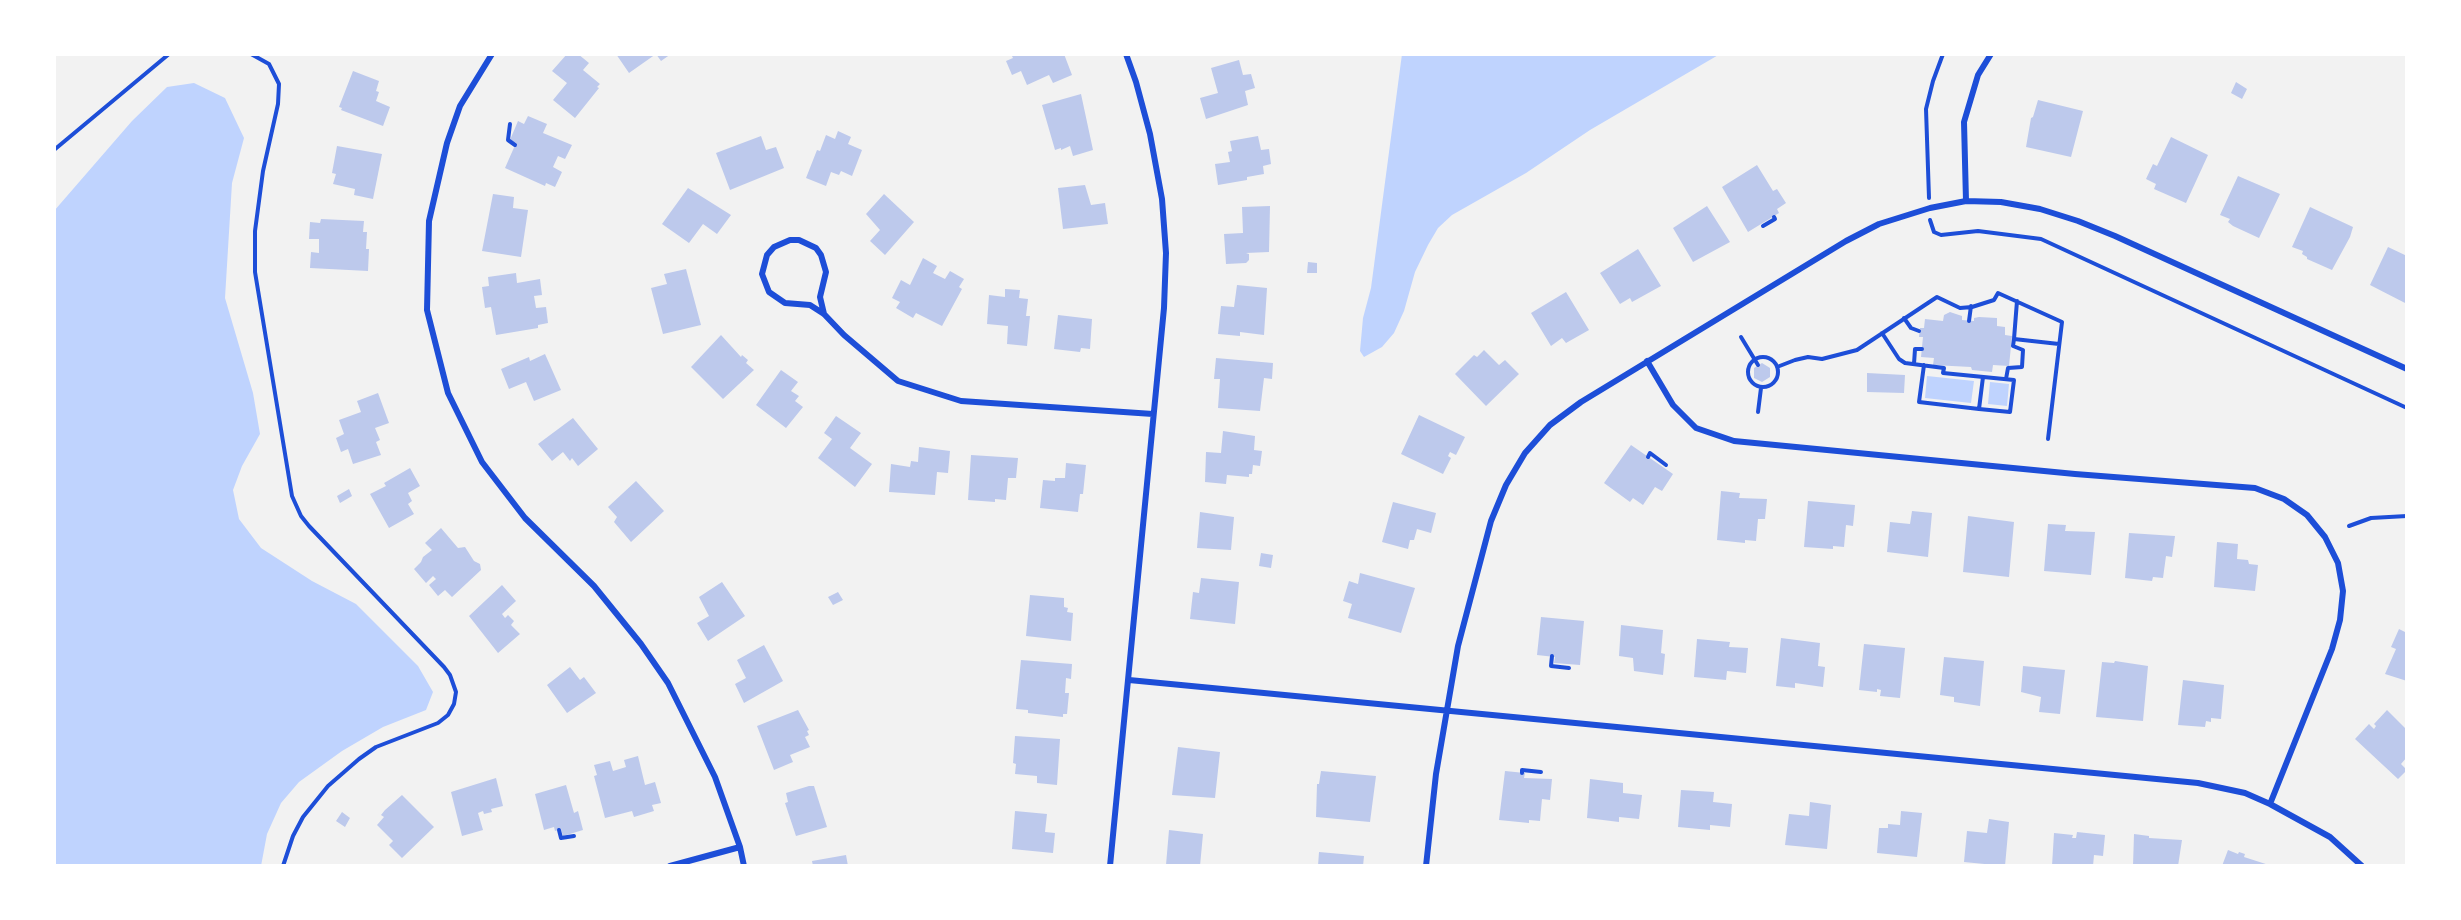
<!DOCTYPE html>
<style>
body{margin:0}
#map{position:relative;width:2461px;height:920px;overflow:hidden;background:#f2f2f2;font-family:Roboto,sans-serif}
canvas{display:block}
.frame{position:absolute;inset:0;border:56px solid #fff;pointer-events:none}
</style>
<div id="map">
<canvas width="2461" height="920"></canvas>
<div class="frame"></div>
</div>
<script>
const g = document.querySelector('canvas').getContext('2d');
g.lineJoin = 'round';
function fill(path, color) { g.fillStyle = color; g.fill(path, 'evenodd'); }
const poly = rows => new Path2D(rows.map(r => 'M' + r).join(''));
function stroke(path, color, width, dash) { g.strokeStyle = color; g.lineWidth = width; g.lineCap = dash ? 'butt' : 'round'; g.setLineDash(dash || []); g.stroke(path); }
fill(poly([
 [1402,54,1720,54,1590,130,1526,173,1452,215,1438,228,1428,245,1415,272,1404,311,1394,333,1382,347,1364,357,1360,351,1363,318,1371,288],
 [194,83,225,98,244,138,232,183,225,298,253,393,260,434,242,466,233,490,239,519,261,548,312,581,356,604,418,666,433,692,426,710,383,727,342,751,299,782,281,803,267,834,261,866,54,866,54,211,132,121,167,87],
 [1927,376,1974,381,1971,403,1925,398],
 [1990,382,2009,384,2007,406,1988,404]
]), '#bfd3fe');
fill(poly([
 [567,54,578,54,589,63,583,70,600,84,597,87,599,88,575,118,553,100,567,83,552,71],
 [616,54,671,54,661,61,656,54,629,73],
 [1011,54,1064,54,1072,75,1053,83,1049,75,1027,85,1021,71,1012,75,1006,61,1013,58],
 [1239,60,1243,75,1251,74,1255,88,1245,91,1248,105,1206,119,1200,98,1218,93,1211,68],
 [353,71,379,81,376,91,379,92,376,101,390,107,383,126,341,110,342,108,339,107],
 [2236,82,2247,89,2242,99,2231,93],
 [1081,94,1093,150,1073,156,1070,146,1061,150,1061,148,1055,150,1042,105],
 [2038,100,2083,111,2071,157,2026,147,2031,118,2033,117],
 [528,116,547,124,543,133,572,145,565,159,558,156,553,167,562,172,555,187,546,183,545,186,505,168,516,143,510,140,518,121,524,124],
 [838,131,851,137,848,144,862,150,852,176,841,171,839,175,831,172,826,186,806,178,817,150,820,151,826,135,835,139],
 [761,136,766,150,776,147,784,168,730,190,716,153],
 [1258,136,1261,150,1269,149,1271,164,1263,166,1264,174,1247,177,1247,180,1218,185,1215,164,1230,162,1228,152,1232,151,1230,141],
 [2171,137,2208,155,2186,203,2154,189,2156,184,2146,179,2153,164,2157,166],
 [337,146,382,154,373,199,354,195,355,189,333,184,336,174,332,173],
 [1757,165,1773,191,1777,189,1786,203,1777,209,1779,213,1748,232,1722,187],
 [2238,176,2280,194,2259,238,2233,226,2228,222,2230,219,2220,215],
 [1085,185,1091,205,1105,203,1108,224,1063,229,1058,188],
 [688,188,731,215,717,234,703,224,689,243,662,224],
 [493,194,514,197,513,208,528,210,521,257,482,251],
 [884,194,914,222,885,255,870,241,880,230,866,214],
 [1270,206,1269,252,1246,253,1249,254,1249,260,1246,263,1226,264,1224,234,1243,233,1242,207],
 [1707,206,1730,242,1693,262,1673,228],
 [2310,207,2353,227,2350,237,2332,270,2307,259,2307,257,2302,254,2303,251,2292,247],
 [321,219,364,221,363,232,367,232,366,249,369,249,368,271,310,268,311,252,319,253,319,239,309,239,310,222,320,223],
 [2388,247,2407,256,2407,304,2370,285],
 [1638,249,1661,286,1632,302,1630,298,1620,304,1600,273],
 [923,258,937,266,933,273,945,279,950,271,964,279,959,287,962,289,942,326,916,313,913,318,896,308,900,302,892,298,901,280,910,285],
 [1308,262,1317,263,1317,273,1307,273],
 [686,269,701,325,663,334,651,288,667,284,664,274],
 [516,273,517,283,540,279,542,295,534,296,536,308,546,307,548,323,538,325,538,328,496,335,491,307,485,308,482,287,489,286,488,277],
 [1237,285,1267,288,1264,335,1240,332,1240,336,1218,334,1221,306,1234,307],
 [1005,289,1020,290,1019,298,1028,299,1026,316,1030,316,1027,346,1007,344,1008,326,987,324,989,295,1005,297],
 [1566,292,1589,330,1566,343,1562,338,1551,346,1531,313],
 [1950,312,1962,316,1962,320,1974,321,1974,318,1979,317,1997,318,1997,326,2005,327,2005,335,2012,336,2009,366,1993,365,1992,372,1972,370,1971,367,1933,365,1934,358,1921,357,1923,337,1919,337,1920,328,1924,328,1925,319,1943,321,1944,315],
 [1058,315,1092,319,1090,349,1081,348,1080,352,1054,349],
 [721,335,741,357,742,355,748,360,746,363,754,370,723,399,691,367],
 [1484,350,1499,365,1505,360,1519,374,1486,406,1455,374,1474,355,1477,357],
 [545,354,561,390,534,401,526,382,509,389,501,369,529,357,530,361],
 [1216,358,1273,363,1272,379,1264,378,1260,411,1218,408,1220,379,1214,379],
 [1762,363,1770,368,1770,377,1762,382,1754,378,1754,368],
 [781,370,798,382,791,391,799,396,795,401,803,407,786,428,756,405],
 [1867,373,1905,375,1904,393,1867,392],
 [378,393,389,423,375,428,380,440,376,442,381,455,353,464,348,449,341,452,336,438,344,434,339,420,361,412,357,401],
 [1419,415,1465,437,1456,455,1450,452,1448,456,1451,458,1443,474,1401,454],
 [836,416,861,433,850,448,872,464,855,487,818,458,832,439,824,433],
 [573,418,598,449,578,466,572,458,570,461,563,452,552,461,538,444],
 [1223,431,1255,436,1254,450,1262,451,1260,466,1253,465,1252,474,1249,474,1249,477,1227,475,1226,484,1205,482,1206,452,1221,453],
 [1631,445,1673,474,1662,491,1655,487,1643,505,1633,498,1630,502,1604,483],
 [919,447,950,451,948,473,937,472,935,495,889,492,891,464,910,467,911,461,918,462],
 [971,455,1018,458,1016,478,1008,478,1006,500,995,499,995,502,968,500],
 [1066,463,1086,465,1083,494,1080,494,1078,512,1040,508,1043,480,1055,481,1055,478,1065,478],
 [410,468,420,486,408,493,412,501,408,504,414,514,389,528,370,494,386,486,384,483],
 [636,481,664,511,631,542,614,522,617,517,608,507],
 [349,489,352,496,340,503,337,496],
 [1721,491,1740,493,1739,498,1767,499,1765,519,1758,519,1756,541,1745,540,1745,543,1717,540],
 [1808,501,1855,505,1853,526,1846,525,1844,547,1833,546,1833,549,1804,547],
 [1393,502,1436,513,1431,533,1417,529,1414,540,1410,540,1408,549,1382,542],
 [1912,511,1932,513,1928,557,1887,552,1890,522,1910,524],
 [1200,512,1234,517,1231,550,1197,548],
 [1968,516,2014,522,2009,577,1963,572],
 [2048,524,2066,525,2065,531,2095,532,2091,575,2044,571],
 [441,528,458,548,465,547,474,561,480,564,481,570,452,597,445,590,438,596,429,585,436,579,433,576,426,583,414,569,421,562,423,557,432,550,425,543],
 [2129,533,2175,536,2172,557,2166,556,2163,578,2153,577,2152,581,2125,578],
 [2217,542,2238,544,2237,559,2248,560,2249,564,2258,565,2255,591,2214,587],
 [1261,553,1273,555,1271,568,1259,566],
 [1360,573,1415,588,1401,633,1348,618,1352,604,1343,601,1349,581,1358,584],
 [1201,578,1239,582,1235,624,1190,619,1193,592,1199,593],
 [722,582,745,616,708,641,697,623,709,616,699,597],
 [502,585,516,601,502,614,505,618,508,615,514,621,511,625,520,634,498,653,469,616],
 [838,592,843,600,833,605,828,597],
 [1030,595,1064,598,1064,607,1068,608,1067,612,1073,613,1071,641,1026,636],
 [1541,617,1584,621,1580,665,1554,663,1555,657,1537,655],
 [1621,625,1663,630,1661,653,1665,654,1663,675,1634,671,1633,658,1619,656],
 [2399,629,2407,633,2407,681,2385,674,2396,649,2391,647],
 [1781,638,1820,643,1818,666,1825,667,1823,687,1795,683,1795,688,1776,686],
 [1697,639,1730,642,1729,647,1748,648,1746,673,1727,671,1726,680,1694,677],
 [1864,644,1905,648,1900,698,1880,696,1881,690,1877,689,1877,692,1859,690],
 [764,645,783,681,744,703,735,684,746,678,737,660],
 [1944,657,1984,661,1980,706,1954,702,1954,697,1940,695],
 [1021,660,1072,664,1071,679,1066,678,1065,693,1069,693,1067,714,1063,714,1063,717,1028,713,1028,710,1016,709],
 [2115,661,2148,666,2143,721,2096,717,2102,662,2114,663],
 [2023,666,2065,670,2060,714,2039,712,2041,697,2021,692],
 [570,667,580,680,584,677,596,693,567,713,547,685],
 [2183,680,2224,685,2221,719,2211,718,2211,722,2206,721,2205,727,2178,725],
 [798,710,809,730,807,731,809,735,805,737,810,747,790,755,793,762,774,770,757,726],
 [2387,710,2407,730,2407,757,2401,764,2407,770,2398,779,2355,739,2369,724,2374,729,2376,726,2374,724],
 [1015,736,1060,739,1057,785,1037,783,1037,776,1015,774,1016,764,1013,763],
 [1178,747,1220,752,1215,798,1172,795],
 [638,756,645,785,655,782,661,803,652,805,654,811,634,817,632,811,605,818,594,776,597,775,594,765,610,761,613,771,626,767,624,760],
 [1321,771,1376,776,1370,822,1316,817,1317,784,1319,784],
 [1505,771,1525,773,1524,778,1552,779,1550,800,1542,799,1540,821,1529,820,1529,823,1499,820],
 [496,778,503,806,491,809,492,812,484,814,483,811,478,813,483,830,462,836,451,792],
 [1590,779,1623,783,1623,793,1642,795,1639,819,1619,817,1619,822,1587,818],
 [566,785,574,813,578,811,583,830,563,836,561,829,555,831,554,827,544,830,535,794],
 [809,786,814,786,827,827,796,836,785,803,788,802,786,793],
 [1681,790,1714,792,1713,802,1732,804,1730,827,1710,825,1710,830,1678,827],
 [402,795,434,827,402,858,389,845,393,841,377,825,384,817,381,815,385,810],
 [1810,802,1831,805,1827,849,1785,845,1789,814,1809,816],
 [1015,811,1047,814,1045,832,1055,833,1053,853,1012,849],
 [1901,811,1922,813,1917,857,1877,853,1879,828,1888,828,1888,824,1900,825],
 [342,812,350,818,345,827,336,821],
 [1989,819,2009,822,2005,866,1964,862,1967,831,1987,833],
 [1169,830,1203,834,1200,866,1166,865],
 [2077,832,2105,835,2103,856,2094,855,2093,866,2052,866,2054,833,2073,835,2072,838,2076,838],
 [2134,834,2149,836,2149,838,2182,840,2178,866,2133,866],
 [2228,850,2238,854,2239,852,2245,854,2244,857,2272,866,2222,866],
 [1319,852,1364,856,1363,866,1318,866],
 [846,855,848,866,813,866,812,861]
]), '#bdc9ec');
stroke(poly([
 [251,54,269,64,279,84,278,104,263,171,255,231,255,272,292,496,301,516,309,526,444,667,450,675,456,692,454,704,448,715,438,723,376,747,359,759,328,786,303,817,293,836,283,866],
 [510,124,508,140,515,145],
 [54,150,169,54],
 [1929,198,1926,109,1933,81,1943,54],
 [1930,220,1934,232,1941,235,1978,231,2041,239,2407,408],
 [1763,226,1775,219,1774,217],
 [2017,301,2014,339,2059,344],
 [1904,318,1911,328,1919,331],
 [1969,321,1971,306],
 [1882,333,1899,359,1905,363,1944,368,1943,373,2014,380,2010,412,1979,409,1983,377],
 [1741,337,1758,365],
 '1748 372a15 15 0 1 1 30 0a15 15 0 1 1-30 0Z',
 [1914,364,1915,349,1922,349],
 [1924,365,1919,402,1979,409],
 [1777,367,1795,360,1808,357,1822,359,1857,350,1937,297,1960,308,1972,307,1994,300,1998,293,2062,322,2048,439],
 [2006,379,2008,368,2022,367,2023,350,2013,346,2014,339],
 [1758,412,1761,388],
 [1648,457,1650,453,1666,465],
 [2349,526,2371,518,2407,516],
 [1552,656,1551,666,1569,668],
 [1522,773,1522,770,1541,772],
 [559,830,561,838,574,836]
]), '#1d4ed8', 4);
stroke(poly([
 [492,54,460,106,447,143,429,221,427,310,448,393,482,462,525,518,594,586,641,644,668,683,715,777,740,847,744,866],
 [1966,201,1964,122,1978,75,1991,54],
 [824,314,820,297,826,272,821,255,816,248,799,240,790,240,774,247,767,255,762,274,769,292,785,303,810,305,824,314,844,335,898,381,961,401,1153,414],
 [1647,361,1673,405,1696,428,1734,441,2075,474,2255,488,2284,499,2307,515,2325,537,2338,563,2343,591,2340,620,2332,649,2270,804],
 [1129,680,2198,783,2245,793,2270,804,2330,837,2362,866],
 [670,866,740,847],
 [1110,866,1164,308,1166,253,1162,199,1150,134,1136,82,1126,54],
 [1426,866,1436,774,1458,646,1491,521,1506,485,1525,453,1550,425,1581,402,1846,241,1879,224,1930,208,1966,201,2001,202,2040,209,2078,221,2115,236,2407,369]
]), '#1d4ed8', 6);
</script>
